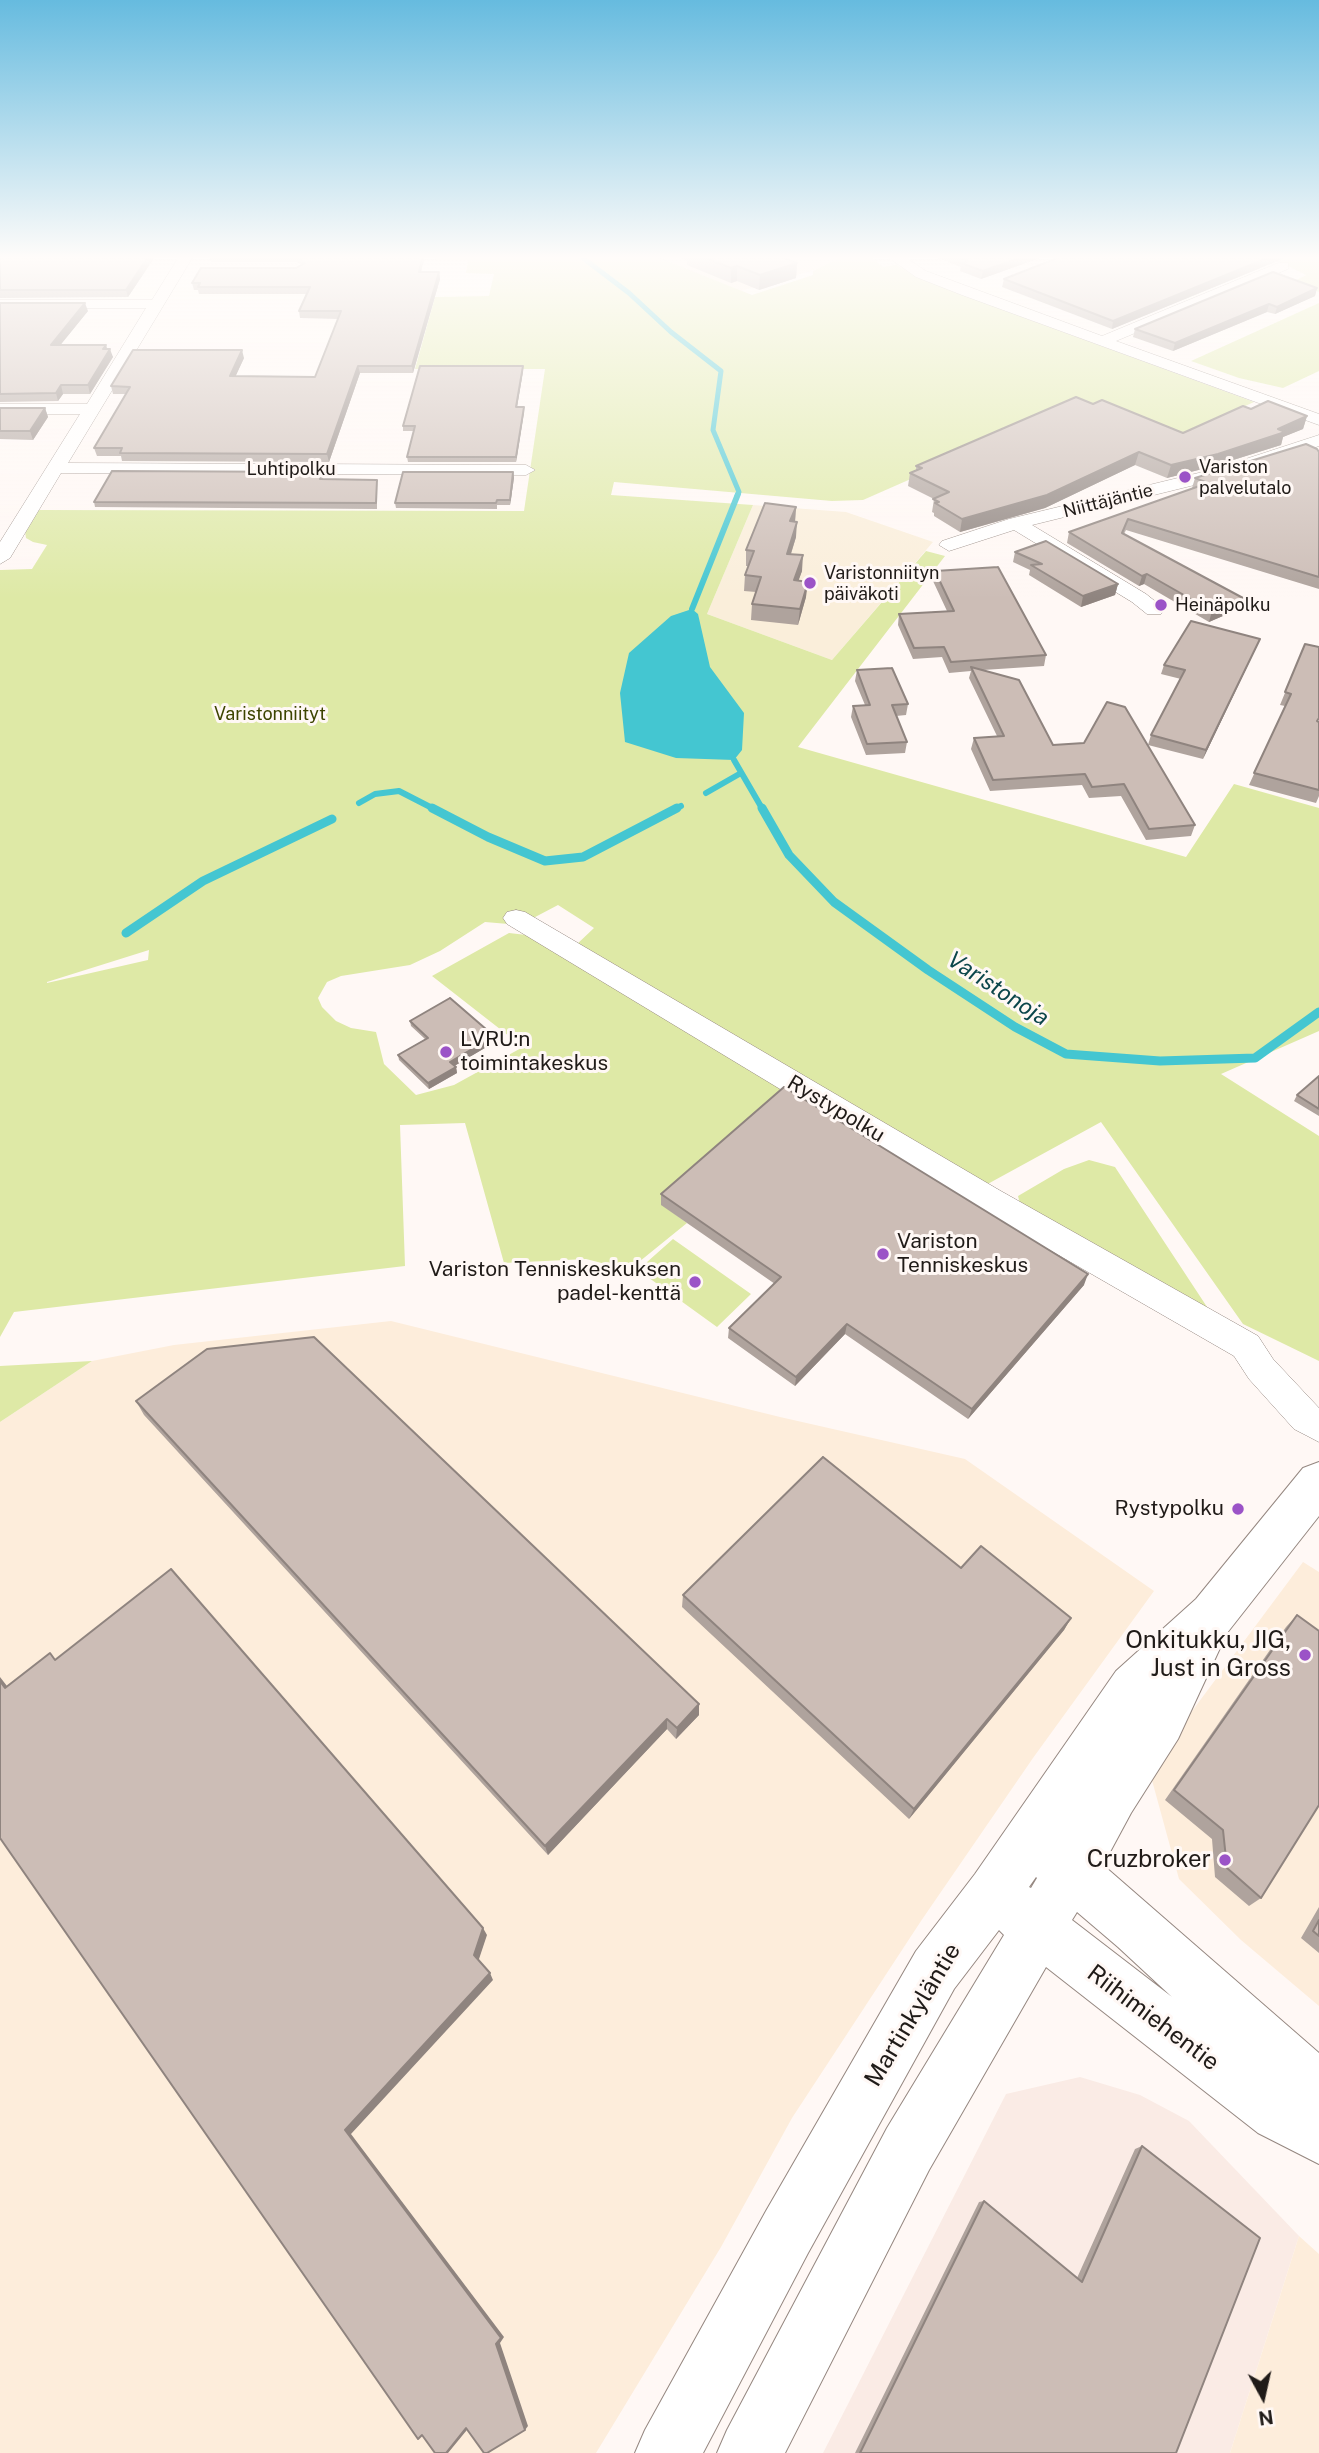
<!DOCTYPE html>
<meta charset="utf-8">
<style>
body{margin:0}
#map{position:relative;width:1319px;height:2453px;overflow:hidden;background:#fff8f5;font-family:"Public Sans",sans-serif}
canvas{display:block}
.north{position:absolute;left:1228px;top:2362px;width:70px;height:70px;-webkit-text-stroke:5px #fff8f5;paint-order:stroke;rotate:172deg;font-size:19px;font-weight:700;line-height:28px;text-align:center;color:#201b18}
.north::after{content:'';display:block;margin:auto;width:24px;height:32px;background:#201b18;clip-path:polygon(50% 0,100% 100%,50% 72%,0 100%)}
</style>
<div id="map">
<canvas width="1319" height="2453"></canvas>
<div class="north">N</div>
</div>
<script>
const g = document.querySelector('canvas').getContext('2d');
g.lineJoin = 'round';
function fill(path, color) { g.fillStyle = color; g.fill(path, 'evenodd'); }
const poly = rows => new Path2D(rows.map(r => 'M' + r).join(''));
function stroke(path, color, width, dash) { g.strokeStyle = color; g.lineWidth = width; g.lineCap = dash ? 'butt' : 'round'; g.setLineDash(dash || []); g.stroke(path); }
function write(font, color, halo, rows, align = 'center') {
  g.font = font + ' "Public Sans",sans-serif'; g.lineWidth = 6; g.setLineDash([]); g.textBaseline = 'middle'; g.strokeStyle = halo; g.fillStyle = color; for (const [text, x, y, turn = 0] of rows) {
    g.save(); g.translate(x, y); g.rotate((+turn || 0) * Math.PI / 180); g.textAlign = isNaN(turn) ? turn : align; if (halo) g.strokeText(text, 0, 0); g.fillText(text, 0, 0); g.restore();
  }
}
fill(poly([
 [1080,2077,1140,2095,1189,2121,1299,2236,1230,2453,823,2453,1006,2094]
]), '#faebe5');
fill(poly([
 [391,1321,780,1417,965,1459,1154,1591,1033,1758,921,1921,792,2118,721,2247,596,2453,0,2453,0,1422,92,1361,174,1345],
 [1303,1562,1319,1572,1319,2006,1241,1940,1179,1879,1150,1773,1175,1734],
 [1299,2236,1319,2254,1319,2453,1230,2453]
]), '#fdeddb');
fill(poly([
 [652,255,862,255,862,256,741,291],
 [753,505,846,512,933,542,832,660,707,614]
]), '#faeeda');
fill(poly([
 [437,255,652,255,752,295,813,275,813,271,846,255,869,255,883,267,896,265,960,294,1254,402,1176,438,1086,402,863,500,832,501,614,482,611,495,753,505,707,614,832,660,926,551,945,556,798,747,1186,857,1234,784,1319,808,1319,1031,1221,1074,1319,1136,1319,1361,1243,1324,1101,1122,984,1186,575,946,594,928,558,905,520,925,485,922,440,951,410,965,341,976,327,982,318,998,322,1007,336,1021,351,1028,376,1032,384,1064,416,1095,454,1085,523,1047,432,976,509,933,535,936,794,1094,661,1204,687,1223,629,1270,586,1259,504,1263,465,1123,400,1125,405,1266,14,1312,0,1337,0,570,32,569,47,545,33,542,26,538,25,531,38,510,524,511,545,369,415,369,435,297,489,296,494,274,466,273,468,260,435,260],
 [149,950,148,960,47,983,47,982],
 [1259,255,1319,255,1319,292,1291,283,1306,275,1280,262],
 [1319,303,1319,371,1283,388,1239,378,1191,361],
 [1089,1160,1115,1167,1211,1313,1021,1208,1018,1196,1064,1169],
 [673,1239,751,1294,717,1327,638,1270],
 [92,1361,0,1422,0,1366]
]), '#dee9a6');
fill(poly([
 [692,609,698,614,710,667,744,713,742,750,734,760,676,758,625,742,620,693,629,653,671,616]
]), '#44c6d1');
stroke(poly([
 [579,255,629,293,671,332,721,371,713,430,739,492,737,496]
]), '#44c6d1', 5);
stroke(poly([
 [692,609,738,494],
 [734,760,763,810],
 [706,793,741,773],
 [359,803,375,794,399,791,436,810],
 [673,810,681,806]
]), '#44c6d1', 6);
stroke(poly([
 [432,808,488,837,545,861,583,857,677,808],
 [762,808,789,855,834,902,928,970,1015,1027,1066,1054,1160,1061,1255,1058,1319,1012],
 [126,933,203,881,332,819]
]), '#44c6d1', 9);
const minor = poly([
 [180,255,194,255,68,463,526,465,535,470,526,475,61,473,10,558,0,564,0,542,80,414,0,414,0,404,87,404,146,308,0,308,0,300,152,300,180,255],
 [885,255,902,255,926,271,1102,336,1278,263,1288,263,1288,269,1116,341,1319,414,1319,425,962,295,916,277,885,255],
 [1319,435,1319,446,1227,477,1032,525,1146,594,1161,606,1164,610,1161,614,1147,614,1132,602,1014,530,949,551,939,545,942,541,1009,519,1215,469,1319,435],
 [516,910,525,912,999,1190,1258,1336,1273,1359,1319,1408,1319,1442,1294,1429,1249,1379,1234,1356,977,1208,507,924,503,918,507,912,516,910]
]);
const secondary = poly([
 [1319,1462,1319,1516,1227,1633,1178,1739,1131,1813,1103,1865,1319,2053,1319,2164,1258,2133,1046,1967,929,2170,785,2453,717,2453,727,2430,887,2128,1004,1935,999,1930,954,1989,808,2253,703,2453,635,2453,645,2430,766,2211,916,1951,975,1874,1116,1671,1196,1599,1303,1468,1319,1462],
 [1036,1877,1037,1878,1031,1888,1029,1887,1036,1877],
 [1077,1912,1118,1947,1172,1997,1072,1920,1077,1912]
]);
stroke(minor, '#958780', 1);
stroke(secondary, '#958780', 2);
fill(minor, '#fff');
fill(secondary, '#fff');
fill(poly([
 [0,255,156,255,128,297,0,298],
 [209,255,425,255,421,272,439,272,440,279,413,373,360,373,329,462,122,461,121,456,97,456,94,448,126,394,113,394,111,386,244,358,235,377,315,377,338,319,300,318,299,311,306,294,199,294,198,290,194,290,192,283,296,268,301,265,297,262,211,262],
 [673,255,777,255,797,263,796,278,759,290,737,281,731,283,687,265,687,261],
 [930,255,1048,255,981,279,960,271,961,267],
 [1065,255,1292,255,1112,329,1002,287,1004,279],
 [1317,288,1315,296,1275,314,1267,312,1173,351,1133,337,1135,329],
 [0,303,88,311,60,345,106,345,107,349,113,357,90,394,63,394,58,401,0,402],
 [523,366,523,371,517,407,524,407,524,412,516,462,408,462,407,457,414,431,403,431,403,426],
 [1093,404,1183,433,1251,409,1307,416,1303,429,1283,437,1281,445,1214,466,1167,478,1135,465,1045,508,960,532,934,516,934,513,932,512,934,499,908,486,910,473,916,471,916,466],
 [0,408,45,408,48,417,33,440,0,439],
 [1319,452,1319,589,1126,530,1124,534,1239,609,1209,622,1144,584,1139,586,1067,543,1069,532,1193,489,1192,488,1195,478],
 [322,472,323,479,377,480,377,509,95,507,94,502],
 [513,472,514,478,510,505,497,505,497,509,396,508,395,503],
 [796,507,795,521,796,537,791,554,802,571,798,581,806,597,798,625,751,620,752,604,756,592,744,591,745,575,748,566,746,566,746,550],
 [1015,552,1118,584,1115,595,1081,607,1029,575,1030,570,1013,562],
 [935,571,1046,655,1044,666,983,670,1053,745,1084,743,1195,825,1191,836,1146,840,1121,796,1089,798,1082,785,990,791,971,749,974,738,997,736,969,678,971,671,949,673,942,657,913,659,898,625,899,614,947,611,933,581],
 [1260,639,1256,648,1203,759,1148,745,1151,735,1181,679,1161,674,1164,665],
 [1305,644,1318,722,1319,722,1319,796,1316,803,1249,785,1285,706,1280,705],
 [857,670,908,704,906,715,896,716,907,742,905,753,866,755,851,717,853,706,865,705,855,681],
 [410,1021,494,1036,495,1042,454,1066,456,1067,457,1073,429,1089,399,1060,398,1055,425,1039,411,1026],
 [1319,1076,1319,1116,1294,1101,1297,1095],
 [661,1194,1084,1285,968,1419,845,1334,795,1386,728,1338,729,1328,775,1284,661,1205],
 [136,1401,699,1704,699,1715,676,1739,667,1729,548,1855,144,1415],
 [961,1568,1071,1618,1064,1630,909,1819,682,1607,683,1595],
 [1297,1615,1261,1898,1249,1906,1215,1877,1212,1839,1165,1800,1286,1627],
 [1319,1907,1319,1953,1301,1938],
 [1142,2146,1176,2453,855,2453,979,2202,984,2201,1077,2278,1135,2149]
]), '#afa39d');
fill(poly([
 [149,255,156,255,128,297,126,290],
 [423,255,425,255,419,279,419,272],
 [1027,255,1048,255,981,279,983,271],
 [1275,255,1292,255,1112,329,1113,321],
 [797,263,796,278,759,290,760,275],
 [737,266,737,281,731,283,731,268],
 [439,272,440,279,413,373,412,366],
 [1317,288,1315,296,1275,314,1277,307],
 [85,303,88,311,54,353,51,345],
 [1269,304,1267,312,1173,351,1175,343],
 [106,345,108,353,110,349,113,357,90,394,88,385],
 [242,350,244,358,232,384,230,376],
 [358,366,360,373,329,462,327,454],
 [523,366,523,371,516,412,516,407],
 [61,385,63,394,58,401,56,393],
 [524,407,524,412,516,462,516,457],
 [45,408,48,417,33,440,30,431],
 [1307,416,1303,429,1283,437,1281,445,1214,466,1167,478,1171,465,1278,429],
 [1139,452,1135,465,1045,508,960,532,962,519],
 [513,472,514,478,510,505,510,500],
 [796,507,795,522,790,521],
 [797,522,796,537,786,569,787,554],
 [803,555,802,571,793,596,794,580],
 [1147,574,1144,584,1139,586,1142,576],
 [808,582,806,597,798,625,800,609],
 [1118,584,1115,595,1081,607,1083,596],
 [1243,598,1239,609,1209,622,1212,611],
 [1260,639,1256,648,1203,759,1206,750],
 [494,1036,495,1042,451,1068,450,1062],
 [456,1067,457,1073,429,1089,428,1083],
 [1088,1274,1084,1285,968,1419,972,1409],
 [847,1324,845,1334,795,1386,796,1377],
 [1071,1618,1064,1630,909,1819,914,1809],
 [0,1677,17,1699,5,1688,0,1681],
 [699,1704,699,1715,676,1739,677,1728],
 [667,1719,667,1729,548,1855,545,1846],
 [483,1928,487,1935,478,1962,474,1955],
 [490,1973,493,1980,351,2134,504,2337,500,2343,528,2426,525,2430,496,2344,345,2130],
 [471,2425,448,2453,446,2453,466,2428]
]), '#8f847f');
const building = poly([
 [0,255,149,255,126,290,0,290,0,255],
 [209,255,423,255,419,272,439,272,412,366,358,366,327,454,120,453,122,448,94,448,130,387,111,386,133,350,242,350,230,376,315,377,341,311,299,311,310,287,198,287,200,283,192,283,201,268,296,268,305,263,296,255,209,255],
 [699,255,777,255,797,263,760,275,737,266,731,268,699,255],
 [951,255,1027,255,983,271,961,263,968,261,951,255],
 [1065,255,1275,255,1113,321,1004,279,1065,255],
 [1273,272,1317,288,1277,307,1269,304,1175,343,1135,329,1273,272],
 [0,303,85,303,51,345,106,345,103,349,110,349,88,385,61,385,56,393,0,394,0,303],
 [420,366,523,366,516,407,524,407,516,457,407,457,415,426,403,426,420,366],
 [1076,397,1093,404,1102,400,1183,433,1243,406,1251,409,1268,401,1307,416,1278,429,1285,432,1218,454,1171,465,1139,452,1047,495,962,519,935,503,939,502,933,499,949,492,910,473,922,468,916,466,1076,397],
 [0,408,45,408,30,431,0,431,0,408],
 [1306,444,1317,449,1319,452,1319,577,1128,519,1122,533,1243,598,1212,611,1147,574,1142,576,1069,532,1208,483,1195,478,1306,444],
 [112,471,322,472,320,479,377,480,376,503,94,502,112,471],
 [403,472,513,472,510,500,497,500,496,503,395,503,403,472],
 [765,503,796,507,790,521,797,522,787,554,803,555,794,580,808,582,800,609,752,604,761,577,745,575,754,551,746,550,765,503],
 [1046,541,1118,584,1083,596,1031,565,1042,564,1015,552,1046,541],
 [998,567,1046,655,951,662,944,647,914,648,899,614,954,611,935,571,998,567],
 [1191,621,1260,639,1206,750,1151,735,1185,670,1164,665,1191,621],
 [1305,644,1319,647,1319,718,1317,721,1319,722,1319,790,1254,773,1291,694,1285,692,1305,644],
 [971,667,1019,680,1053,745,1084,743,1107,702,1125,707,1195,825,1149,829,1124,784,1092,787,1085,774,993,780,974,738,1004,736,971,667],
 [892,668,908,704,892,705,907,742,867,744,853,706,870,705,857,670,892,668],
 [450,998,494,1036,450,1062,456,1067,428,1083,398,1055,428,1038,410,1021,450,998],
 [1319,1076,1319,1109,1297,1095,1319,1076],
 [784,1087,1088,1274,972,1409,847,1324,796,1377,729,1328,781,1277,661,1194,784,1087],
 [314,1337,699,1704,677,1728,667,1719,545,1846,136,1401,207,1349,314,1337],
 [823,1457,961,1568,981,1546,1071,1618,914,1809,683,1595,823,1457],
 [171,1569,483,1928,474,1955,490,1973,345,2130,501,2338,496,2344,525,2430,487,2453,484,2453,466,2428,446,2453,435,2453,422,2435,418,2439,0,1838,0,1681,5,1688,50,1653,55,1660,171,1569],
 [1297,1615,1319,1631,1319,1805,1261,1898,1227,1868,1223,1830,1174,1790,1297,1615],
 [1319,1920,1319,1936,1313,1931,1319,1920],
 [1142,2146,1260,2238,1176,2453,860,2453,984,2201,1082,2282,1142,2146]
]);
fill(building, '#ccbdb6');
stroke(building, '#8f847f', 2);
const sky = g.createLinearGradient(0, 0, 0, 599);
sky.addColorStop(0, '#66bbdf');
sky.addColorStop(0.43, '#fffcfa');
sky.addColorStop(1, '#fffcfa00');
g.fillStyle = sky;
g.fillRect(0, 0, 1319, 599);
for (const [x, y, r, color] of [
 [1185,477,7,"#9b53c7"],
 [810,583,7,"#9b53c7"],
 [1161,605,7,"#9b53c7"],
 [446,1052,7,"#9b53c7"],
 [883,1254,7,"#9b53c7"],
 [695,1282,7,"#9b53c7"],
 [1238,1509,7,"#9b53c7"],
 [1305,1655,7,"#9b53c7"],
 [1225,1860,7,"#9b53c7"]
]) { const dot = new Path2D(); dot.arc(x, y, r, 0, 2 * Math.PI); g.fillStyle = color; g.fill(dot); stroke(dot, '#fff8f5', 2.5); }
write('18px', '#201b18', '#fff8f5', [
 ["Variston",1199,467],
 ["palvelutalo",1199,488],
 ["Varistonniityn",824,573],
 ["päiväkoti",824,594],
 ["Heinäpolku",1175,605]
], 'left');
write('18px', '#201b18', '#fff8f5', [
 ["Luhtipolku",291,469],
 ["Niittäjäntie",1108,501,-14]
]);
write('18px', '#3d4400', '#fff8f5', [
 ["Varistonniityt",270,714]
]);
write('21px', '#201b18', '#fff8f5', [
 ["LVRU:n",460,1040],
 ["toimintakeskus",460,1064],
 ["Variston",897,1242],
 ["Tenniskeskus",897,1266],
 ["Variston Tenniskeskuksen",681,1270,"right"],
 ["padel-kenttä",681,1294,"right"],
 ["Rystypolku",1224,1509,"right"]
], 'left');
write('21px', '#201b18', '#fff8f5', [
 ["Rystypolku",836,1109,31]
]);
write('italic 23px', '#0c464b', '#fff8f5', [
 ["Varistonoja",998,989,33]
]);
write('24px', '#201b18', '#fff8f5', [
 ["Onkitukku, JIG,",1291,1641],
 ["Just in Gross",1291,1669],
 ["Cruzbroker",1211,1860]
], 'right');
write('24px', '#201b18', '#fff8f5', [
 ["Martinkyläntie",913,2015,-59],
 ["Riihimiehentie",1153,2018,37]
]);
</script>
